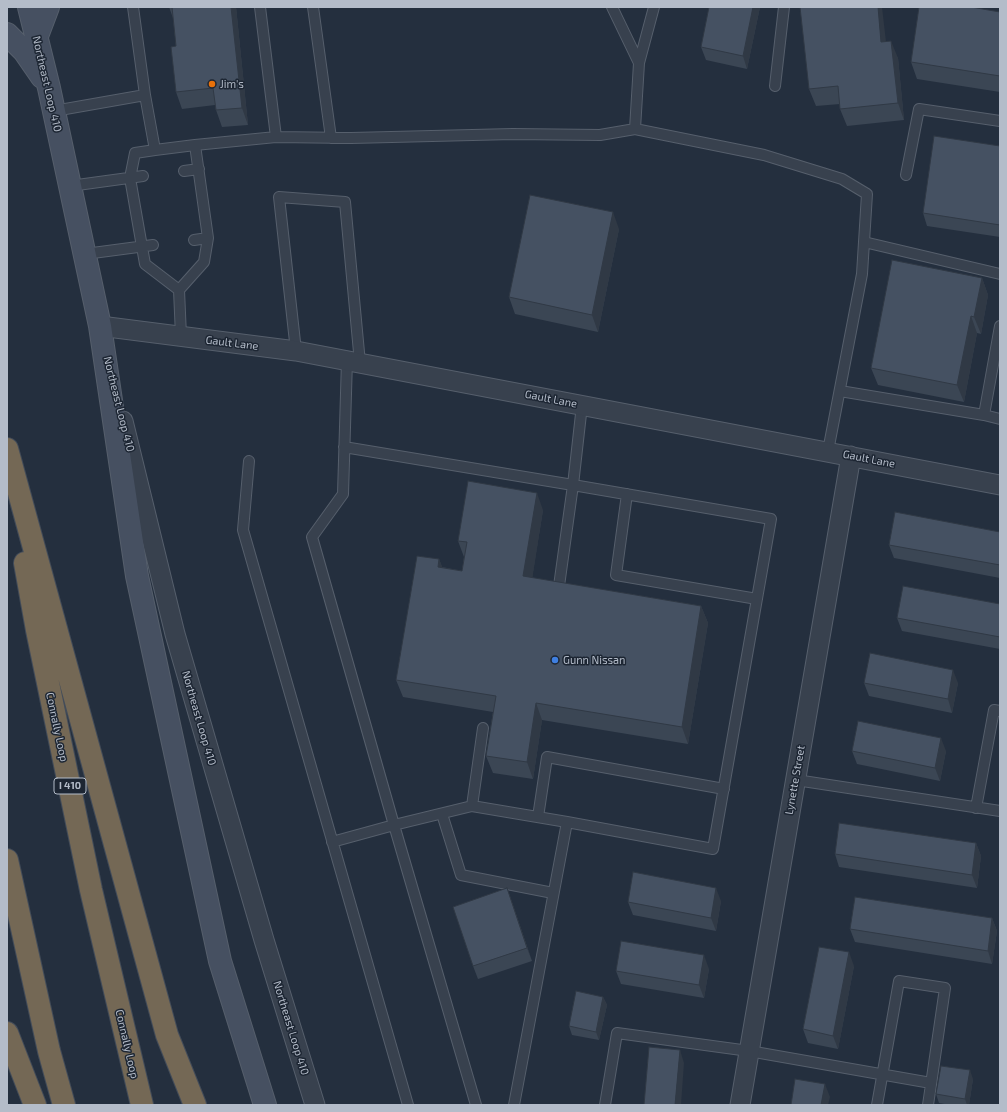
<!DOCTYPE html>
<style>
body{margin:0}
#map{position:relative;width:1007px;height:1112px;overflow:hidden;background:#242f3e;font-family:"Exo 2",sans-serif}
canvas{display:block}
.frame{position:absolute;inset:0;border:8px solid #b4bcc9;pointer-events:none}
</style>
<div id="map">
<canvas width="1007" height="1112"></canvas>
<div class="frame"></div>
</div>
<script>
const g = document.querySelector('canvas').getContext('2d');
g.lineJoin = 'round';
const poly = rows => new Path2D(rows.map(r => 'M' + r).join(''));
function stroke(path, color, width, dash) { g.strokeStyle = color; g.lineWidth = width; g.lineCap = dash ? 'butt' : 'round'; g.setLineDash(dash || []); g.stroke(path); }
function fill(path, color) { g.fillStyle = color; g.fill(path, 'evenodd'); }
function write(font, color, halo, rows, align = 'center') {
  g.font = font + ' "Exo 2",sans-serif'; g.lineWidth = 3; g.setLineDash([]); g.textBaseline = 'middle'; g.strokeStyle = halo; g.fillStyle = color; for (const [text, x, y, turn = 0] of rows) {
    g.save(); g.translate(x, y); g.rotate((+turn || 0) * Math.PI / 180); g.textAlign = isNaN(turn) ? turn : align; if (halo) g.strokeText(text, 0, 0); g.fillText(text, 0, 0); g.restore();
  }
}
const service = poly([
 [133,7,145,95,155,150,195,145,208,238,204,262,179,290,181,336],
 [260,7,276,137],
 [313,7,331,138],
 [612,7,639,63],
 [775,86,784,7],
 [54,111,145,95],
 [635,129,764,155,842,179,867,194,862,274,828,451],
 [195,145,276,137,351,138,513,134,600,135,635,129,639,63,654,7],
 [155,150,135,153,130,178,145,264,179,290],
 [184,171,199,169],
 [906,175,919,109,1000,121],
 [70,186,143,176],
 [194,240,208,238],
 [864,242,1000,274],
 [85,254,153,245],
 [296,351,279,197,345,202,360,363],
 [347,360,343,494,312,537,394,825,476,1105],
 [840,391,984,415,1000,419],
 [984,415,1000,326],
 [344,447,573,485,771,519,713,849,567,822,514,1105],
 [249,461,243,530,408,1105],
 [627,494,616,575,757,599],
 [559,586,573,485,582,405],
 [796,780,1000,811],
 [472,806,483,728],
 [976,808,994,710,1000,711],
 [442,814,461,875,553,893],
 [538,817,547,757,724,789],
 [332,842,394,825,472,806,567,822],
 [605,1105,617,1033,749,1051,931,1083],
 [877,1105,899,981,945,988,928,1105]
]);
const minor = poly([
 [103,339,100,326,296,351,1000,485],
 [123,421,175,634,264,940,315,1105],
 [740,1105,851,456]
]);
const secondary = poly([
 [29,7,49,88,100,326,137,576,220,961,265,1105],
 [7,34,24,51,42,77],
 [37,36,48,7]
]);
const motorway = poly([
 [7,449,167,1035,195,1105],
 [25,563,37,630,91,890,142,1105],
 [7,860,49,1051,64,1105],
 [7,1033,35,1105]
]);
stroke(service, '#565f6c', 12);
stroke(minor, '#565f6c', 21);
stroke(secondary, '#565f6c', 24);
stroke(motorway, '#434c59', 24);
stroke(service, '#38414e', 10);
stroke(minor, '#38414e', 19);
stroke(secondary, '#465061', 22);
stroke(motorway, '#746855', 22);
fill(poly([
 [169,7,236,7,248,125,222,127,216,110,215,105,182,109,176,92,176,46,173,18],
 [760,7,747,69,706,60,701,47],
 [1000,12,1000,92,917,79,911,62],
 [886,42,898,58,904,120,847,126,840,109,840,104,816,106,809,89],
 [1000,146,1000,237,927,226,923,213],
 [619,229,598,332,515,314,509,297],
 [982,278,988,295,981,334,977,333,964,402,878,385,871,368],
 [543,510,532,578,701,606,708,623,688,744,542,720,533,779,493,773,486,756,493,712,403,697,396,680,439,559,442,567,462,571,464,557,458,541],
 [1000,532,1000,578,894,558,889,545],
 [1000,604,1000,649,902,631,897,618],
 [864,683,958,683,952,713,869,696],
 [852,751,946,751,940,781,857,764],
 [976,843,981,856,977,888,839,867,835,854],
 [507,888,532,961,478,979,473,966],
 [721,901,716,931,633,915,628,902],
 [992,918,997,931,992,964,855,942,850,929],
 [854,966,838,1049,808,1043,803,1029],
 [709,969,704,998,621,984,616,971],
 [603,997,607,1005,599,1040,572,1035,569,1026],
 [973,1079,969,1105,950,1105,939,1103,936,1094]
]), '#3b4654');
fill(poly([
 [231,7,236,7,248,125,242,108],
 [753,7,760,7,747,69,743,56],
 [878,7,882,7,888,59,881,42],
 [891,41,898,58,904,120,898,103],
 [613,212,619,229,598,332,592,315],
 [982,278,988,295,981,334,974,317],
 [971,316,977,333,964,402,957,385],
 [537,493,543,510,530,593,523,576],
 [439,559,446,576,438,567],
 [701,606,708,623,688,744,682,727],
 [953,670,958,683,952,713,948,699],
 [536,703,542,720,533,779,527,762],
 [941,738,946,751,940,781,935,768],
 [976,843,981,856,977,888,972,875],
 [507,888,512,902,532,961,527,948],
 [716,888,721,901,716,931,711,918],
 [992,918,997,931,992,964,988,951],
 [849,952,854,966,838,1049,833,1036],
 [704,955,709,969,704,998,699,985],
 [603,997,607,1005,599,1040,596,1032],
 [680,1050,684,1063,681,1105,675,1105],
 [970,1070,973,1079,969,1105,967,1105,965,1099],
 [825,1084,830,1097,828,1105,821,1105]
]), '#303945');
const building = poly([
 [172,7,231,7,242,108,216,110,213,88,176,92,171,47,176,46,172,7],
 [709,7,753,7,743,56,701,47,709,7],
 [800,7,878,7,881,42,891,41,898,103,840,109,838,86,809,89,800,7],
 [919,7,971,7,1000,12,1000,76,911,62,919,7],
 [934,136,1000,146,1000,225,923,213,934,136],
 [530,195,613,212,592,315,509,297,530,195],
 [892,260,982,278,974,317,971,316,957,385,871,368,892,260],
 [468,481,537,493,523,576,701,606,682,727,536,703,527,762,486,756,496,696,396,680,417,556,439,559,438,567,462,571,467,542,458,541,468,481],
 [895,512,1000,532,1000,565,889,545,895,512],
 [903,586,1000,604,1000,637,897,618,903,586],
 [870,653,953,670,948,699,864,683,870,653],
 [858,721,941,738,935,768,852,751,858,721],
 [839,823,976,843,972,875,835,854,839,823],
 [633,872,716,888,711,918,628,902,633,872],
 [507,888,527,948,473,966,453,907,507,888],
 [855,897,992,918,988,951,850,929,855,897],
 [621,941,704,955,699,985,616,971,621,941],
 [819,947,849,952,833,1036,803,1029,819,947],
 [576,991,603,997,596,1032,569,1026,576,991],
 [649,1047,680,1050,675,1105,644,1105,649,1047],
 [941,1066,970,1070,965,1099,936,1094,941,1066],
 [795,1079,825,1084,821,1105,791,1105,795,1079]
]);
fill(building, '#455162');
stroke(building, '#303945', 1);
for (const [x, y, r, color] of [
 [212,84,4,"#e8710a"],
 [555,660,4,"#3f7fe0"]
]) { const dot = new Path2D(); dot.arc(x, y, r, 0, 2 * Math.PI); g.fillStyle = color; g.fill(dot); stroke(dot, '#1d2633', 1.5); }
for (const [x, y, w] of [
 [70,786,32]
]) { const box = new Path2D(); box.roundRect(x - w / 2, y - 8, w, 16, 3); g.fillStyle = '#1d2633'; g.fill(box); stroke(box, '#b4bcc9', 1); }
write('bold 10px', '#b4bcc9', null, [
 ["I 410",70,786]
]);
write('11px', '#b4bcc9', '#1d2633', [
 ["Northeast Loop 410",47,84,77],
 ["Gault Lane",232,343,7],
 ["Gault Lane",551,399,11],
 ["Northeast Loop 410",119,404,76],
 ["Gault Lane",869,459,11],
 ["Northeast Loop 410",199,718,74],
 ["Connally Loop",57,727,78],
 ["Lynette Street",795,780,-80],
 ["Northeast Loop 410",291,1028,73],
 ["Connally Loop",127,1044,77]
]);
write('11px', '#b4bcc9', '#1d2633', [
 ["Jim's",220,84],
 ["Gunn Nissan",563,660]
], 'left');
</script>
